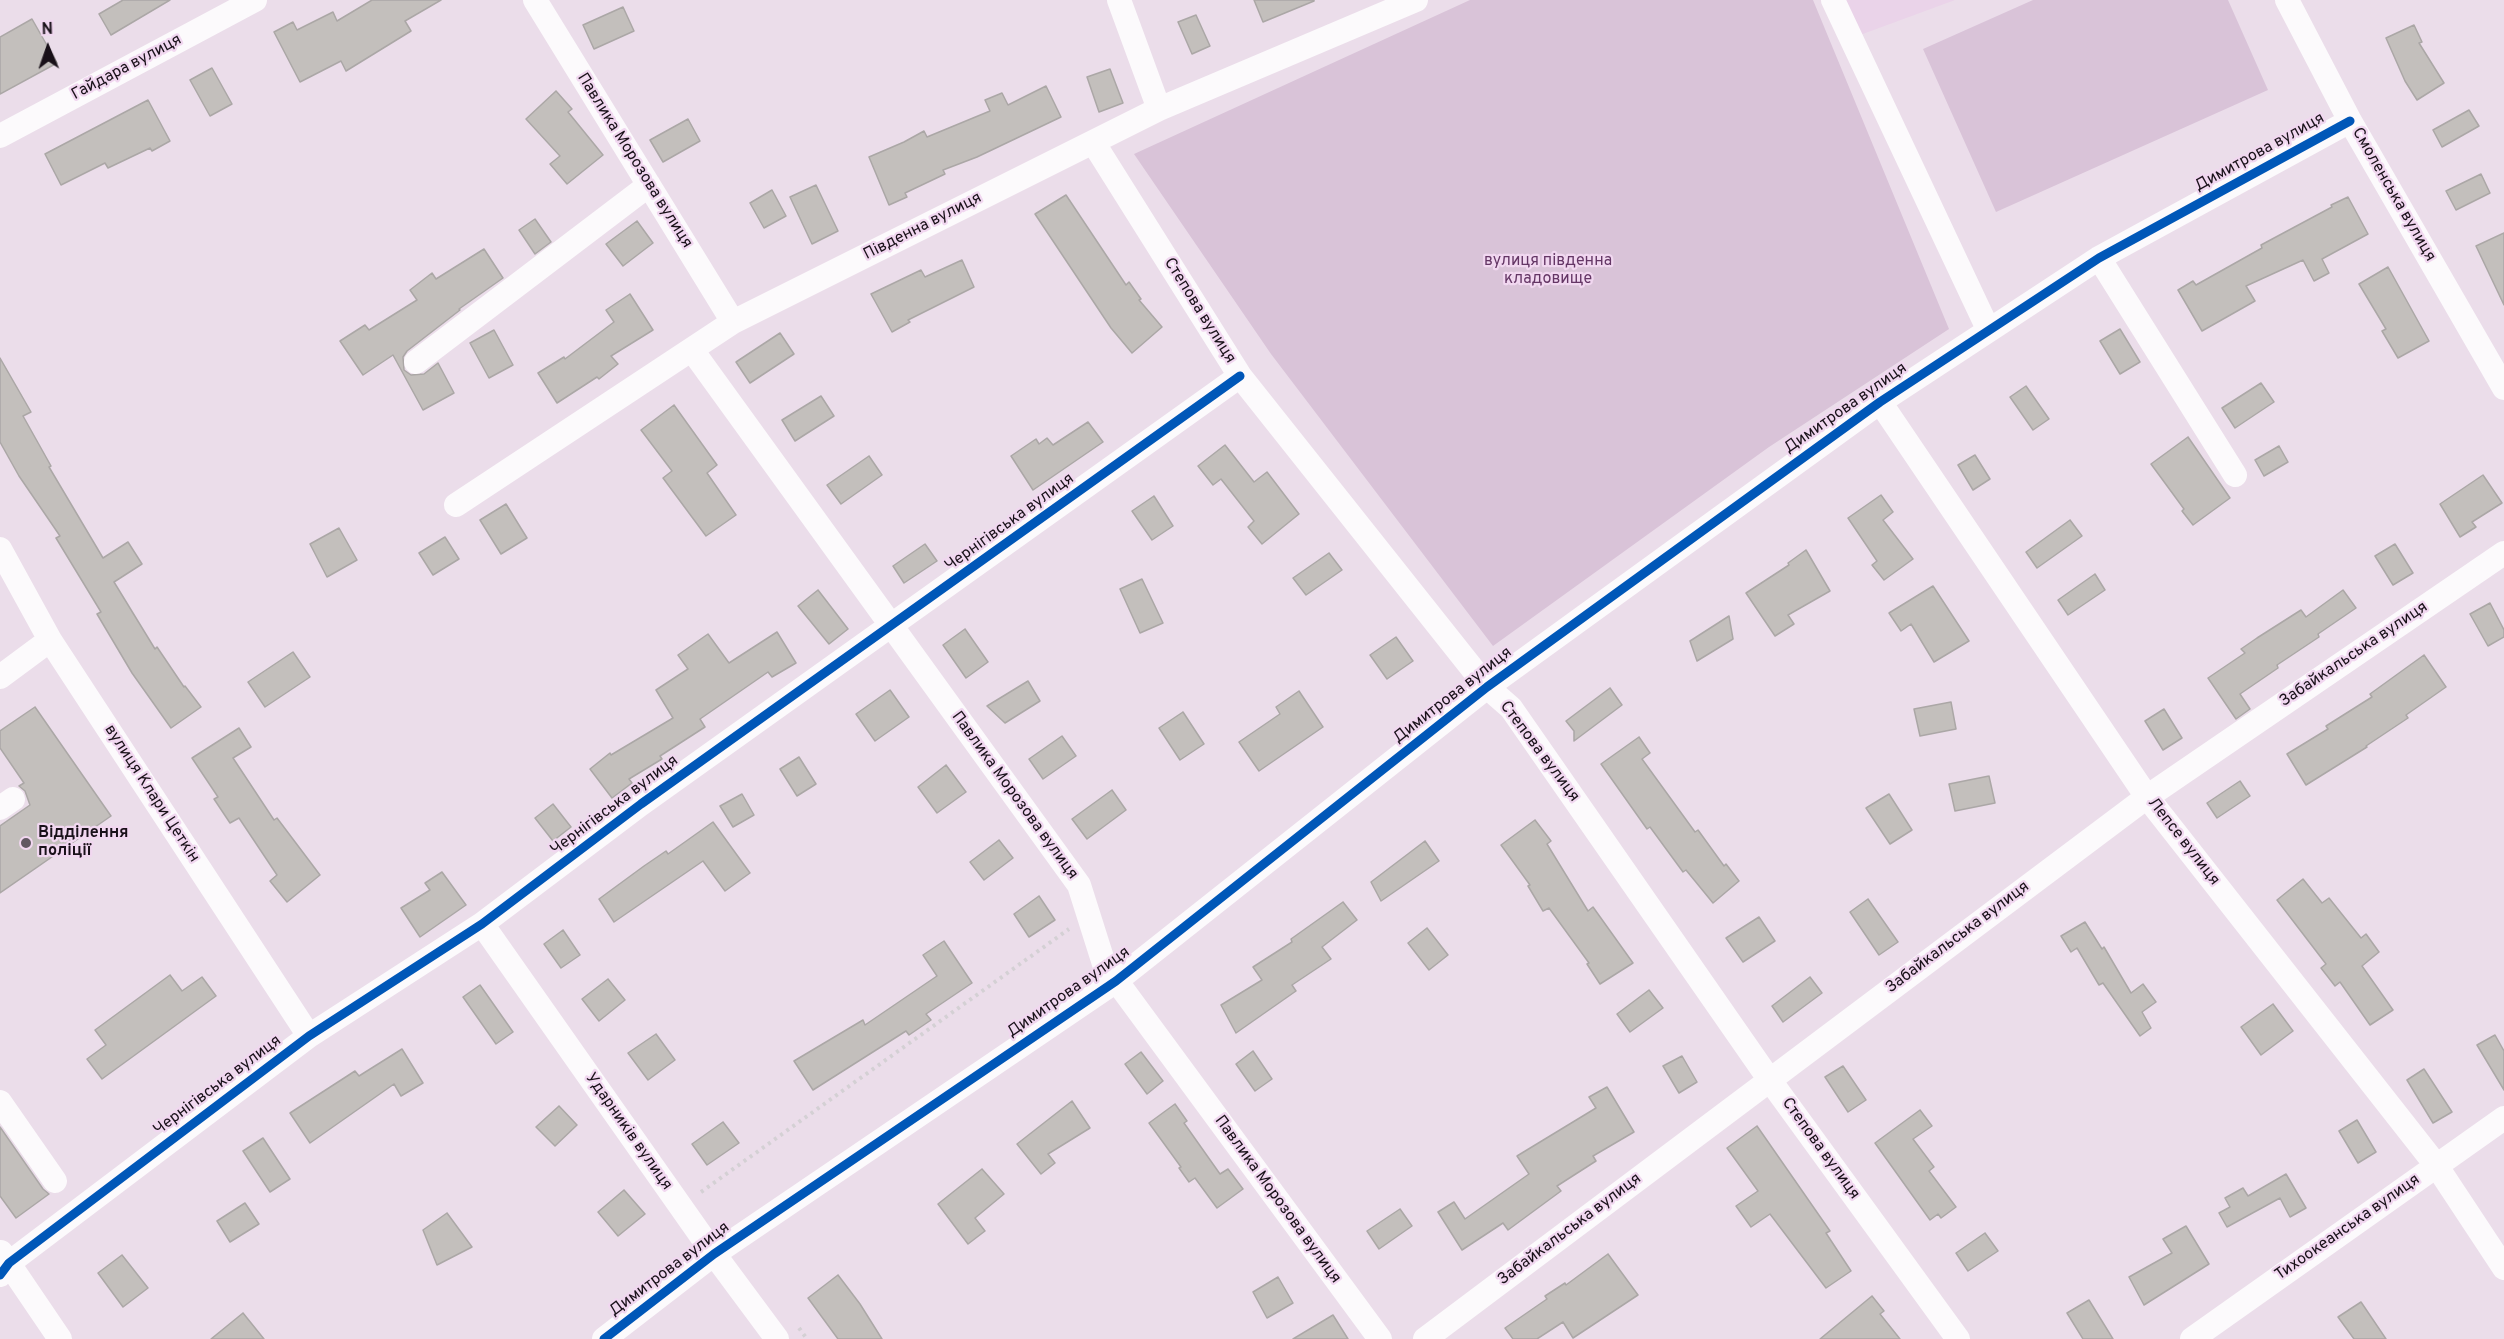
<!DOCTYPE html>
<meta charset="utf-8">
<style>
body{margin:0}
#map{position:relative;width:2504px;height:1339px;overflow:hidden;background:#ebddea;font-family:Overpass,sans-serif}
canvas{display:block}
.north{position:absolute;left:18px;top:18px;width:60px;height:60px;-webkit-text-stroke:4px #f1d7f0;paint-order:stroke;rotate:358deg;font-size:16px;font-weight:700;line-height:24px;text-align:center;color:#191119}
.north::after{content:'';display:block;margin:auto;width:21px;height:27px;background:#191119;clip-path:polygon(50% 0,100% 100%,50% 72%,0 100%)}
</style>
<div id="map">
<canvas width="2504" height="1339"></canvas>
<div class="north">N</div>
</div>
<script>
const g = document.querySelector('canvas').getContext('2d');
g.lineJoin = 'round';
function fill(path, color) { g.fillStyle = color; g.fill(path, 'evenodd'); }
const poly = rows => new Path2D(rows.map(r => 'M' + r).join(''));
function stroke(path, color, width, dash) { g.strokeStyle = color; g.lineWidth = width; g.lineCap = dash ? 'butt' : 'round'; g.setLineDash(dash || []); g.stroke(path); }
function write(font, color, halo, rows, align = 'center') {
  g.font = font + ' Overpass,sans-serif'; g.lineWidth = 4.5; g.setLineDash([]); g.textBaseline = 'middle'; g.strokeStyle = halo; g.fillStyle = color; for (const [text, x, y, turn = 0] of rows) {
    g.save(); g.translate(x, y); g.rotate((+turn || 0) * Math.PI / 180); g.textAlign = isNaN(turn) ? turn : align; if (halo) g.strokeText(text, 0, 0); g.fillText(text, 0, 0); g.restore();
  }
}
fill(poly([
 [1845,0,1955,0,1860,35]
]), '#ead3e9');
fill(poly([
 [1470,0,1813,0,1949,329,1769,447,1493,646,1271,354,1134,154],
 [2033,0,2228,0,2268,90,1996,212,1923,49]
]), '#d9c3d8');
const building = poly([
 [123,0,170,0,111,35,99,14,123,0],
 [372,0,441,0,405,21,411,31,346,71,341,61,300,82,274,32,293,22,297,30,333,12,337,21,372,0],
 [1254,0,1314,0,1314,1,1263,22,1254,0],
 [623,7,634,31,594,49,583,25,623,7],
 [1196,15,1210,46,1192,54,1178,22,1196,15],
 [32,19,57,63,0,94,0,37,32,19],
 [2414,25,2422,42,2419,43,2444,83,2417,100,2405,81,2386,38,2414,25],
 [212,68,232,104,210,116,190,80,212,68],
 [1110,69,1123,103,1099,112,1087,77,1110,69],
 [1046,86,1061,117,977,157,943,170,945,174,905,193,907,197,889,205,869,157,904,142,924,131,927,137,990,111,985,100,1002,93,1008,105,1046,86],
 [556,91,572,109,568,112,603,155,567,184,550,164,560,156,526,119,556,91],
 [148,100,170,141,152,151,150,148,108,168,105,163,61,185,45,154,148,100],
 [2469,110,2479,126,2442,147,2433,130,2469,110],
 [688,119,700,141,663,162,650,140,688,119],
 [2481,174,2490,193,2456,210,2446,191,2481,174],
 [816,185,838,231,812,244,790,197,816,185],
 [772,190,786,216,764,228,750,203,772,190],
 [1066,195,1126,285,1129,282,1141,299,1139,300,1162,327,1132,353,1111,328,1035,214,1066,195],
 [2348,197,2368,234,2322,259,2329,273,2314,281,2303,260,2246,286,2255,301,2202,331,2178,290,2193,281,2196,285,2262,248,2261,245,2332,207,2331,205,2348,197],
 [535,219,551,242,535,254,519,230,535,219],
 [637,221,653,243,623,266,606,244,637,221],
 [2504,233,2504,305,2476,246,2504,233],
 [484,249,503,278,459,309,460,310,407,351,403,357,404,370,411,375,424,374,438,363,454,393,423,410,393,355,363,375,340,341,365,325,369,330,417,300,410,290,432,273,436,279,484,249],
 [962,260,974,287,908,320,910,322,892,332,871,294,921,270,925,277,962,260],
 [2388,267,2429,341,2398,358,2382,331,2386,329,2359,284,2388,267],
 [630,294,653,330,611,356,618,364,599,379,597,377,557,403,538,373,564,357,565,359,614,322,606,310,630,294],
 [2120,329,2140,362,2120,374,2100,341,2120,329],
 [494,330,513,365,489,378,470,343,494,330],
 [780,333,794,354,750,383,736,362,780,333],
 [0,358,31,412,23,416,51,466,49,467,103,558,128,542,142,564,114,582,155,649,157,647,184,687,185,686,201,707,171,728,132,673,97,614,101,612,56,538,60,536,19,476,0,442,0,358],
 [2261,383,2274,402,2235,428,2222,408,2261,383],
 [2026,386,2049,419,2033,430,2010,397,2026,386],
 [821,396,834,416,795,441,782,420,821,396],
 [674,405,717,465,707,473,736,515,706,536,663,478,672,471,641,430,674,405],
 [1088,422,1103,442,1033,490,1011,456,1036,439,1039,444,1047,438,1053,445,1088,422],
 [2188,437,2230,498,2193,525,2182,511,2184,509,2151,464,2188,437],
 [1225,445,1254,482,1267,472,1299,514,1262,544,1248,527,1254,521,1221,479,1213,485,1198,466,1225,445],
 [2279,446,2288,462,2264,476,2255,460,2279,446],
 [1975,455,1990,479,1973,490,1958,465,1975,455],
 [869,456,882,475,841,504,827,485,869,456],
 [2483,475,2502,503,2472,522,2476,527,2460,537,2440,504,2483,475],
 [1881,495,1893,512,1883,520,1913,559,1884,580,1872,565,1877,561,1848,518,1881,495],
 [1154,496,1173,526,1152,540,1132,511,1154,496],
 [506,504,527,538,501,554,480,520,506,504],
 [2070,520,2082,536,2037,568,2026,552,2070,520],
 [339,528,357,560,327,577,310,544,339,528],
 [445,537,459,559,433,575,419,553,445,537],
 [925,544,937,561,904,583,893,566,925,544],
 [2395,544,2413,573,2393,585,2375,556,2395,544],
 [1806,550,1830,591,1788,615,1794,624,1775,636,1746,593,1789,565,1788,563,1806,550],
 [1329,553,1342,570,1306,595,1293,578,1329,553],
 [2095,574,2105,590,2068,615,2058,600,2095,574],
 [1142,579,1163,623,1140,633,1120,589,1142,579],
 [1933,586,1969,641,1934,662,1911,624,1901,631,1889,613,1933,586],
 [818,590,848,629,829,644,798,606,818,590],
 [2343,590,2356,608,2318,634,2319,637,2277,665,2278,668,2240,694,2250,709,2236,719,2208,678,2245,653,2241,649,2257,638,2301,610,2306,617,2343,590],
 [2490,603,2504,630,2504,637,2488,646,2470,614,2490,603],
 [1729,616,1733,639,1697,661,1690,641,1729,616],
 [965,629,988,662,966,678,943,645,965,629],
 [777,632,796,663,772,677,768,672,700,719,705,727,660,756,662,759,629,779,632,783,612,798,590,769,610,753,611,755,673,718,656,690,688,669,678,655,708,634,729,663,777,632],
 [1396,637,1413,661,1387,679,1370,655,1396,637],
 [293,652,310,677,265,707,248,682,293,652],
 [2424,655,2446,687,2406,715,2408,718,2366,746,2367,747,2306,785,2287,754,2328,729,2326,726,2372,697,2370,694,2424,655],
 [1028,681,1040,701,1005,723,987,706,1028,681],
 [1610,688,1622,705,1574,741,1574,731,1566,721,1610,688],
 [890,690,909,717,875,741,856,714,890,690],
 [1299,691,1323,727,1259,771,1239,742,1280,714,1276,707,1299,691],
 [1951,702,1956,729,1920,736,1914,709,1951,702],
 [35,707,111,816,0,893,0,826,30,805,25,791,19,786,24,783,0,748,0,731,35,707],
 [2164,709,2182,738,2163,750,2145,721,2164,709],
 [1183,712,1204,744,1180,760,1159,728,1183,712],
 [239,728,251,747,233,758,274,820,277,818,320,875,287,902,270,881,277,875,239,818,230,823,214,799,218,797,192,758,239,728],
 [1062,736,1076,756,1043,779,1029,759,1062,736],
 [1639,737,1650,753,1642,759,1695,832,1698,830,1724,866,1726,864,1739,881,1713,903,1686,870,1683,872,1650,827,1647,829,1601,764,1639,737],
 [799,757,816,784,797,796,780,769,799,757],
 [946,765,966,792,937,813,918,787,946,765],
 [1989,776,1995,803,1955,811,1949,784,1989,776],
 [2240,781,2250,796,2217,818,2207,803,2240,781],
 [1112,790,1126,810,1087,839,1072,819,1112,790],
 [742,794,754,815,733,827,720,806,742,794],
 [1889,794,1912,830,1890,844,1866,808,1889,794],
 [553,804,571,827,553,841,535,818,553,804],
 [1535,820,1551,841,1547,844,1588,911,1593,907,1633,963,1600,984,1587,964,1589,963,1549,908,1543,911,1528,886,1530,885,1501,845,1535,820],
 [713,822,750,873,725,891,703,861,614,922,599,899,644,866,666,851,668,854,713,822],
 [999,840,1013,858,984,880,970,862,999,840],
 [1425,841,1439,861,1381,901,1371,882,1425,841],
 [442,872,466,905,420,937,401,908,430,890,425,883,442,872],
 [2303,879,2322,903,2329,898,2361,938,2366,934,2379,952,2362,966,2393,1010,2370,1025,2340,982,2335,986,2321,968,2326,964,2277,900,2303,879],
 [1039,896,1055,920,1029,937,1014,914,1039,896],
 [1868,899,1898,942,1879,955,1850,912,1868,899],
 [1343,902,1357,920,1322,947,1331,959,1292,985,1296,991,1236,1033,1221,1005,1262,980,1253,967,1292,942,1291,939,1343,902],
 [1759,917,1775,941,1743,962,1726,938,1759,917],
 [2085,922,2102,949,2104,947,2131,993,2143,984,2156,1002,2142,1012,2151,1028,2140,1036,2103,983,2099,985,2077,948,2071,952,2061,936,2085,922],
 [1427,928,1448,955,1429,970,1408,943,1427,928],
 [563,930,580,955,561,968,544,944,563,930],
 [944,941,972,983,926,1014,931,1020,909,1035,906,1031,813,1090,794,1061,863,1020,865,1025,937,976,923,955,944,941],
 [170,975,182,991,202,977,216,996,102,1079,87,1059,106,1045,95,1030,170,975],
 [1810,977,1822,993,1783,1022,1772,1006,1810,977],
 [608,979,625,1000,599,1021,582,999,608,979],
 [480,985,513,1032,496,1044,463,997,480,985],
 [1649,990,1663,1008,1630,1032,1617,1014,1649,990],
 [2273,1004,2293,1031,2261,1055,2241,1027,2273,1004],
 [656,1034,675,1060,648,1080,628,1053,656,1034],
 [2495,1035,2504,1051,2504,1090,2477,1045,2495,1035],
 [402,1049,423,1083,401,1096,394,1084,310,1143,290,1113,355,1071,359,1076,402,1049],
 [1253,1051,1272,1079,1255,1091,1236,1064,1253,1051],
 [1141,1052,1163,1081,1147,1094,1125,1064,1141,1052],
 [1682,1056,1697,1082,1679,1093,1663,1066,1682,1056],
 [1843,1066,1866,1100,1848,1112,1825,1077,1843,1066],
 [2424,1069,2452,1112,2433,1123,2407,1080,2424,1069],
 [1607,1087,1634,1132,1593,1156,1596,1161,1557,1186,1561,1191,1508,1230,1503,1223,1462,1250,1438,1212,1454,1202,1465,1219,1529,1174,1517,1156,1596,1108,1589,1097,1607,1087],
 [1072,1101,1090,1128,1048,1154,1055,1163,1041,1174,1017,1144,1072,1101],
 [1175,1104,1187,1121,1184,1123,1220,1174,1228,1169,1243,1189,1217,1208,1195,1178,1189,1182,1179,1168,1181,1167,1149,1123,1175,1104],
 [559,1106,577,1125,555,1146,536,1127,559,1106],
 [1920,1110,1932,1126,1913,1139,1934,1167,1929,1171,1956,1207,1941,1218,1938,1214,1930,1220,1875,1143,1920,1110],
 [2357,1120,2376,1152,2358,1163,2339,1131,2357,1120],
 [723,1122,739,1143,707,1165,692,1144,723,1122],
 [1757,1126,1830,1231,1826,1233,1851,1271,1826,1288,1770,1214,1751,1227,1736,1206,1758,1191,1727,1148,1757,1126],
 [0,1127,43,1189,49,1194,16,1218,0,1196,0,1127],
 [263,1138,290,1179,270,1192,243,1151,263,1138],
 [982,1169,1004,1194,975,1218,985,1231,968,1244,938,1204,982,1169],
 [2286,1174,2306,1208,2290,1217,2280,1198,2227,1227,2219,1213,2230,1207,2225,1198,2243,1188,2248,1196,2286,1174],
 [624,1190,645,1214,618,1236,598,1212,624,1190],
 [245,1203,259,1224,230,1242,217,1221,245,1203],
 [1400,1209,1412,1226,1379,1249,1367,1231,1400,1209],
 [447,1213,472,1247,437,1265,423,1230,447,1213],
 [2186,1226,2209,1264,2144,1305,2129,1277,2172,1253,2163,1239,2186,1226],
 [1985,1233,1998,1251,1968,1271,1956,1253,1985,1233],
 [1608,1254,1638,1295,1573,1338,1563,1322,1537,1339,1513,1339,1505,1328,1547,1299,1545,1296,1565,1283,1566,1285,1608,1254],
 [122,1255,148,1288,123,1307,98,1273,122,1255],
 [838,1275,860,1304,882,1339,838,1339,808,1298,838,1275],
 [1278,1277,1293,1303,1267,1318,1253,1292,1278,1277],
 [1872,1296,1884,1311,1880,1314,1900,1339,1820,1339,1872,1296],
 [2089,1300,2113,1339,2083,1339,2067,1313,2089,1300],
 [2361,1302,2386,1339,2354,1339,2338,1317,2361,1302],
 [243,1313,264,1339,211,1339,243,1313],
 [1333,1315,1348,1339,1293,1339,1333,1315]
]);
fill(building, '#c3bfbc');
stroke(building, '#aba7a6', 1.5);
stroke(poly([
 [701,1192,1069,929],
 [799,1328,807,1339]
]), '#d4d0d4', 4, [3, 4.5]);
stroke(poly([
 [535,0,733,322],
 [1119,0,1159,109],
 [1833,0,1988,329],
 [2287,0,2350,121,2504,388],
 [0,136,255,0],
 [1093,142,1240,376,1487,687,1511,708,1769,1079,1958,1339],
 [2099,258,2235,475],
 [692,350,1079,885,1104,964,1380,1339],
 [416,362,649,185],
 [1880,402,2147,797,2436,1165,2504,1268],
 [456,505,733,322,1159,109,1416,0],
 [0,549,50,640,309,1036],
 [0,677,50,640],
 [0,808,13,799],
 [482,924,714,1254,777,1339],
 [0,1102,55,1181],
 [1,1252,60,1339],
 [0,1275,9,1263,309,1036,482,924,641,804,1240,376],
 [604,1339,714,1254,1116,981,1487,687,1880,402,2099,258,2350,121],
 [1425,1339,2147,797,2504,553],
 [2192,1339,2504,1118]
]), '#fcfafc', 24);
stroke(poly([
 [0,1275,9,1263,309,1036,482,924,641,804,1240,376],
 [604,1339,714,1254,1116,981,1487,687,1880,402,2099,258,2350,121]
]), '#0057b8', 9);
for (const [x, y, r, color] of [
 [26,843,6,"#625862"]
]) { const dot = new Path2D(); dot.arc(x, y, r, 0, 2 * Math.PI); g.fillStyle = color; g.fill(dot); stroke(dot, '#f1d7f0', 2); }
write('16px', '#191119', '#f1d7f0', [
 ["Гайдара вулиця",127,68,-28],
 ["Димитрова вулиця",2260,153,-29],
 ["Павлика Морозова вулиця",634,161,58],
 ["Смоленська вулиця",2393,195,60],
 ["Південна вулиця",923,227,-27],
 ["Степова вулиця",1199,311,58],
 ["Димитрова вулиця",1846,409,-35],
 ["Чернігівська вулиця",1010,523,-36],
 ["Забайкальська вулиця",2354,655,-34],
 ["Димитрова вулиця",1453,696,-38],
 ["Степова вулиця",1539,752,53],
 ["вулиця Клари Цеткін",151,794,57],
 ["Павлика Морозова вулиця",1014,796,54],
 ["Чернігівська вулиця",615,806,-37],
 ["Лепсе вулиця",2183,842,52],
 ["Забайкальська вулиця",1958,938,-37],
 ["Димитрова вулиця",1069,993,-35],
 ["Чернігівська вулиця",218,1086,-37],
 ["Ударників вулиця",628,1132,55],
 ["Степова вулиця",1820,1149,54],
 ["Павлика Морозова вулиця",1277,1200,54],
 ["Тихоокеанська вулиця",2348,1228,-35],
 ["Забайкальська вулиця",1570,1230,-37],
 ["Димитрова вулиця",670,1270,-37]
]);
write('16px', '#643665', '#f1d7f0', [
 ["вулиця південна",1548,262],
 ["кладовище",1548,280]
]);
write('bold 16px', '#191119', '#f1d7f0', [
 ["Відділення",38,834],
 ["поліції",38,852]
], 'left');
</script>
